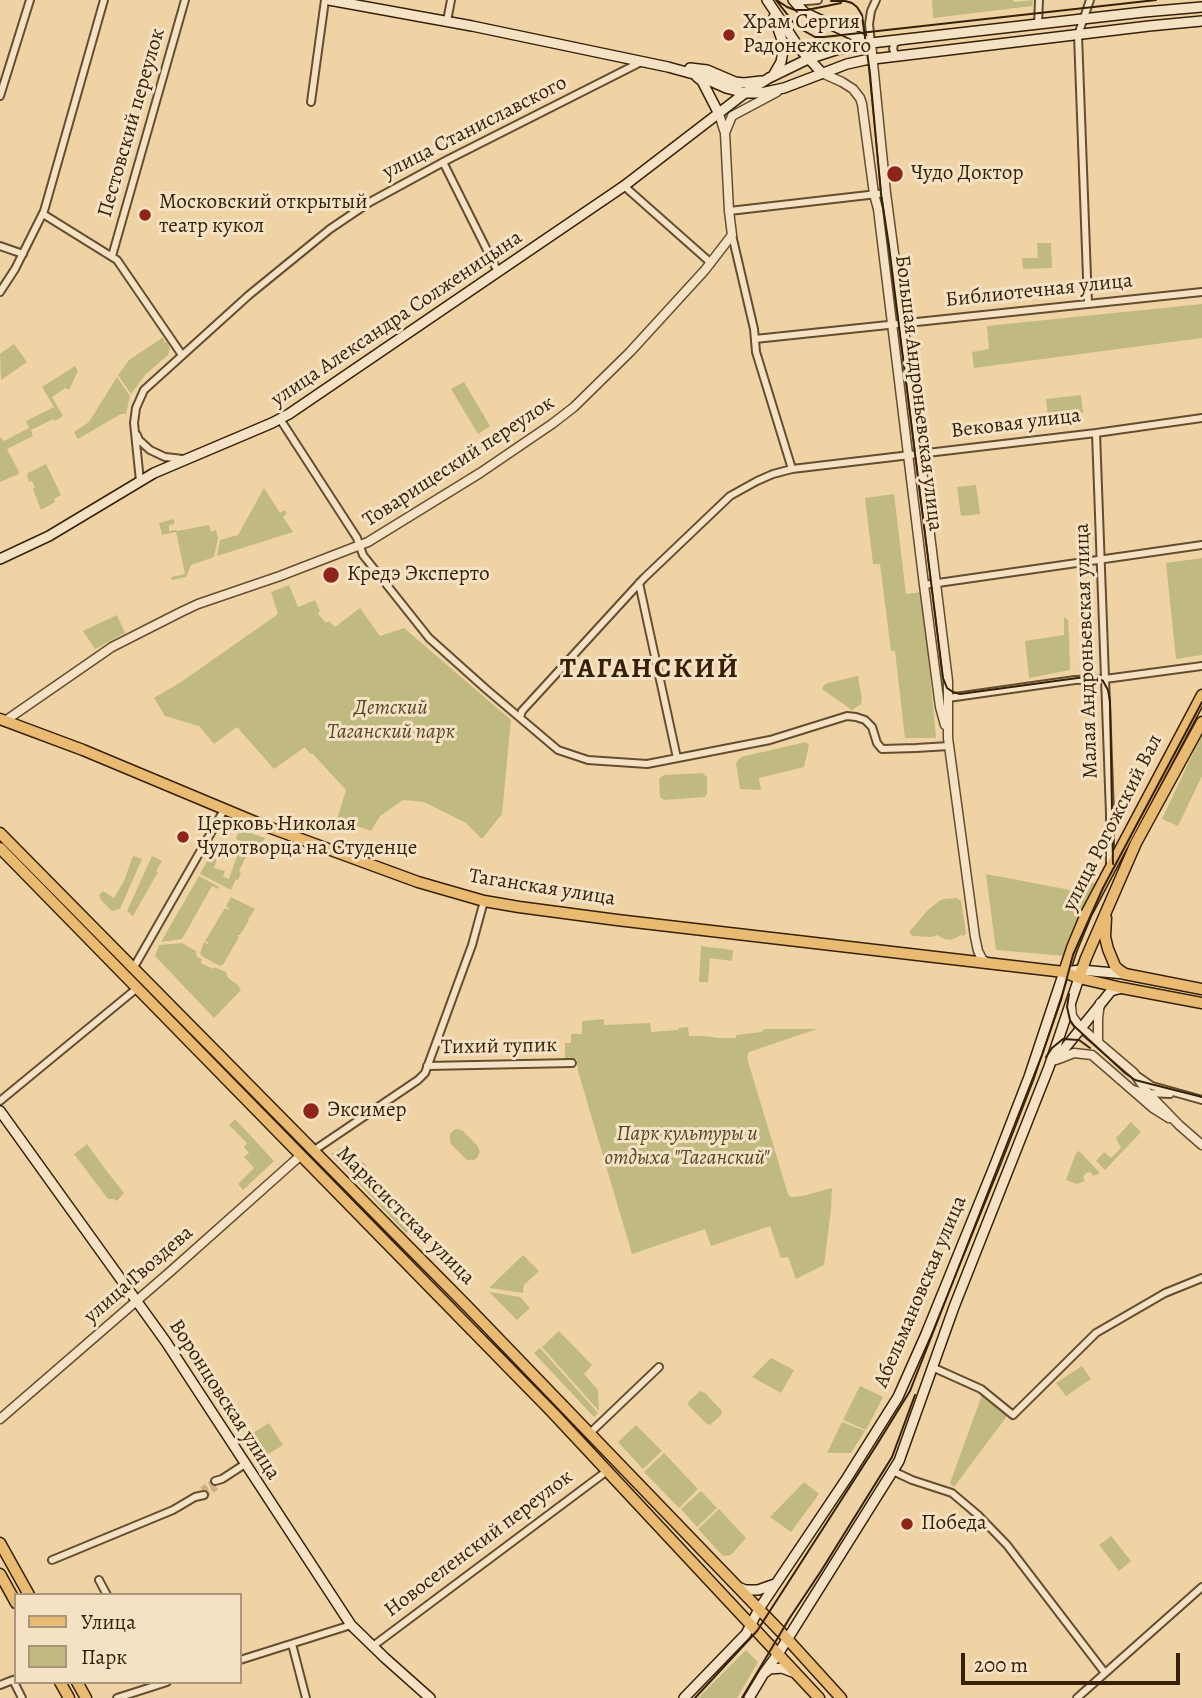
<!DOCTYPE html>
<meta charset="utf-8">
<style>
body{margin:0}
#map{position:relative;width:1202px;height:1698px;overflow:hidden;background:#efd3a4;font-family:Alegreya,serif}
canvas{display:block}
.legend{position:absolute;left:14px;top:1593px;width:228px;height:91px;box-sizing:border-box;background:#f5e2c4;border:2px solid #a99579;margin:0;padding:9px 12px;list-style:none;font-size:21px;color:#362108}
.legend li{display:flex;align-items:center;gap:14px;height:35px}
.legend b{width:35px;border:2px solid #a99579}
.scale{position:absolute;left:961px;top:1653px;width:219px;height:32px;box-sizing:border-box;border:4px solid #362108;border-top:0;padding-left:9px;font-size:21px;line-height:24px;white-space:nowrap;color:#362108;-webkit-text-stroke:5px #f5e2c4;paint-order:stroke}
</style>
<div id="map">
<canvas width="1202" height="1698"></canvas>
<ul class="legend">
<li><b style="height:9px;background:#e8ba72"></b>Улица</li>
<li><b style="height:19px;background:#c0ba81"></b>Парк</li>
</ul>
<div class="scale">200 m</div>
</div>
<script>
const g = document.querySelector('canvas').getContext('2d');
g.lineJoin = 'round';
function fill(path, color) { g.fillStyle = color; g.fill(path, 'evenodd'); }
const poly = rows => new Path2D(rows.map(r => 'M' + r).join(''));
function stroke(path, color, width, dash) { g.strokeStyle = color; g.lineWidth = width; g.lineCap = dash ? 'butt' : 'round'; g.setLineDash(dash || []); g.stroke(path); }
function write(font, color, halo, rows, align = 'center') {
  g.font = font + ' Alegreya,serif'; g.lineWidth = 6; g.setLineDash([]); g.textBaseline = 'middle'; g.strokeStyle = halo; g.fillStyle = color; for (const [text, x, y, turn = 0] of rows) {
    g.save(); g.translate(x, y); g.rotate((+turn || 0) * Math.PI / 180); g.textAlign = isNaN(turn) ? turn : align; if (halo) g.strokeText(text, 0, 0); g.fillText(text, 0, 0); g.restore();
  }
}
fill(poly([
 [932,0,1013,0,1014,2,1033,0,1032,6,933,18],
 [1037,243,1051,243,1052,268,1023,269,1022,258,1038,258],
 [1202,304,1202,338,974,368,972,352,989,349,987,326],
 [162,338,164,339,164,341,165,343,167,342,170,348,168,355,146,374,131,394,118,375,129,360],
 [14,344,27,362,1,380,0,354],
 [75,366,78,371,69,390,65,388,52,397,63,416,55,421,53,419,31,430,33,436,7,449,19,472,19,474,0,482,0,437,4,441,29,428,26,421,54,407,42,387],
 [117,377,130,396,126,414,121,414,78,439,74,432,89,422],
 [464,382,490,426,478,434,451,389],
 [1081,395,1083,413,1048,417,1046,399],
 [46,464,61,495,54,499,55,502,41,510,33,489,35,488,32,481,29,482,27,475,28,473],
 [976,485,980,514,961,516,957,487],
 [264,488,280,513,285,510,287,513,283,517,293,532,217,556,220,540,238,535],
 [894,494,906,594,922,592,936,738,905,738,895,651,891,651,880,564,873,564,865,498],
 [174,519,174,524,169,525,169,531,176,530,177,531,209,525,211,532,216,530,218,538,214,557,191,565,186,577,172,580,171,577,185,574,176,532,162,535,159,523],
 [1202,558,1202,655,1176,659,1166,563],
 [289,585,298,607,315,600,320,611,318,614,326,623,329,621,335,627,360,608,380,636,404,628,511,720,502,814,482,839,466,823,424,802,403,800,380,816,371,831,337,819,346,790,312,753,310,754,305,747,274,769,237,727,214,744,199,726,165,716,154,698,181,682,278,614,271,592],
 [117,615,125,633,95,649,83,631],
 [1064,617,1068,620,1069,634,1070,670,1029,678,1025,641,1064,635],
 [858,676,862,699,861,704,852,710,822,689,824,685,828,683],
 [1202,734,1202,776,1178,826,1162,819],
 [806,742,809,745,804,767,759,778,761,790,740,789,736,763,741,757],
 [702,773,707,777,707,794,705,797,664,800,660,797,659,779,664,775],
 [242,830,265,838,257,854,248,853,239,871,241,873,238,880,236,879,231,890,200,874,214,849,219,852,214,868,225,871,223,877,229,879,242,842,236,839,237,835],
 [133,856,142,859,120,909,112,911,101,900,99,895,103,891,114,898,124,881],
 [152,856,162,861,156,871,158,872,133,916,127,911],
 [986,874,1081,892,1086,882,1097,883,1065,956,996,950],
 [199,876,219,887,218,889,212,886,182,939,161,942],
 [231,897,255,909,249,918,247,917,249,920,240,935,237,935,239,937,224,963,221,966,218,965,202,956,200,953,204,942,208,944,209,943,205,941,225,908,228,910,229,909,226,906],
 [957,898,961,901,966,933,964,936,960,935,956,938,950,940,944,939,937,935,931,937,913,936,910,934,910,931,927,911,939,901,944,899],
 [182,943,196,951,197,957,202,959,201,963,213,969,214,967,226,972,228,978,237,984,241,990,214,1018,155,956,159,945],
 [701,946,733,950,732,961,710,958,708,982,699,982],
 [604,1019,604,1025,650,1023,651,1032,678,1030,679,1028,688,1027,689,1036,705,1036,719,1038,736,1038,736,1035,761,1032,765,1029,817,1029,749,1052,747,1058,788,1194,791,1197,803,1196,832,1188,831,1209,824,1265,796,1279,788,1257,781,1258,770,1226,711,1246,705,1229,632,1254,578,1071,577,1059,565,1059,565,1043,571,1043,571,1034,582,1034,582,1021],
 [235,1119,274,1161,243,1190,238,1184,254,1168,244,1157,249,1153,244,1147,247,1143,229,1125],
 [1131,1122,1141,1132,1105,1170,1096,1161,1104,1152,1111,1158,1121,1148,1116,1138],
 [455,1129,462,1130,477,1145,480,1152,477,1158,474,1160,467,1160,451,1144,450,1141,450,1134],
 [87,1144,106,1170,124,1193,117,1201,114,1199,108,1199,74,1154],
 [340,1148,352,1153,357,1153,357,1158,366,1165,370,1175,416,1222,412,1226,337,1150],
 [1079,1151,1100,1173,1093,1176,1091,1172,1086,1173,1083,1177,1085,1181,1077,1184,1066,1180,1076,1153],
 [334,1152,409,1229,406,1233,331,1154],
 [523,1255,539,1271,524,1285,523,1293,489,1288],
 [489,1292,520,1297,530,1308,517,1320],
 [559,1331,592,1365,584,1374,598,1390,599,1411,542,1347],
 [540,1348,598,1413,594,1417,534,1353],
 [771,1358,794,1370,781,1393,752,1377],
 [1082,1366,1091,1379,1066,1396,1056,1383],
 [860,1386,883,1397,866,1430,843,1420],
 [700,1391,705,1393,722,1411,721,1415,710,1425,706,1423,688,1405,689,1401],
 [982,1395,1007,1416,954,1487,950,1483],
 [842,1422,865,1431,851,1453,827,1453],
 [269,1423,283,1445,265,1456,251,1434],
 [636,1425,662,1451,643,1469,618,1442],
 [664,1453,698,1489,679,1508,644,1472],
 [804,1482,819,1494,791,1532,770,1517],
 [701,1491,717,1508,697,1527,681,1509],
 [719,1509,746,1538,731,1555,723,1556,698,1529],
 [1111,1536,1131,1561,1119,1571,1099,1545],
 [746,1650,758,1662,737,1698,698,1698]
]), '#c0ba81');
stroke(poly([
 [202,1490,215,1481],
 [204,1495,218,1486]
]), '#caaf85', 6, [6, 3]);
const minor = poly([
 [796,2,818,0],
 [447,21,451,0],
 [1038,25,1039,0],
 [898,41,894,44,893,49,895,54,900,56],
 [871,43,869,24,871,11,876,0],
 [0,96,30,0],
 [311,102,325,0],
 [443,162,498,272],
 [624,186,711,263],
 [729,211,886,193],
 [43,214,117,260,182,355],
 [732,235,754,329,756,352,792,469],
 [0,246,23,254],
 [112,256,185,0],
 [0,292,15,269,44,211,104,0],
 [1088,304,1078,35,1090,0],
 [755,339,1202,292],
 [280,419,357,538,363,555,429,638,486,689,558,750,588,760,647,764,770,740,847,716,856,717,865,720,872,727,877,743,882,749,916,748,949,746],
 [1096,433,1110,814,1110,865],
 [137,435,139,440,150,450,165,457,183,459],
 [140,481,134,423,136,408,144,390,249,295,330,229,370,202,449,159,641,62],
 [639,583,677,758],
 [924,585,1202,545],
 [948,698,1075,680,1105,679,1202,666],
 [520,717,522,711,644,578,730,496,757,481,773,474,792,469,1096,433,1202,418],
 [134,967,224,810],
 [427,1066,572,1063],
 [1139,1077,1152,1086,1202,1100],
 [1132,1089,1148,1093,1170,1094],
 [0,1101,136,989],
 [313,1151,418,1080,425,1073,472,945,484,901],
 [932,1367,981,1389,1013,1415,1096,1333,1165,1293,1202,1278],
 [590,1433,659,1367],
 [893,1471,912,1480,952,1493,978,1515,1007,1545,1105,1673],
 [215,1481,222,1479,245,1464],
 [52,1560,173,1510,195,1497,204,1495],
 [99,1580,107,1595],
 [292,1644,306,1698],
 [373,1646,607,1471],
 [240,1660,351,1625],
 [0,1685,13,1680,22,1698],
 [117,1698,167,1682],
 [1077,1698,1202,1587]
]);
const tertiary = poly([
 [871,43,886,193,914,405,948,681,948,738,975,937,978,951,982,959,988,963],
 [822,73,842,82,853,89,860,98,862,104,874,194,878,209,924,585,940,707,945,725],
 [725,133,732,116,777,92],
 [5,721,112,647,181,612,198,604,280,576,368,542,480,473,552,424,574,407,630,352,705,270,732,235,729,211,725,133,719,114],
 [1071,1006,1072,1016,1080,1027,1134,1073,1148,1093,1179,1125,1202,1145],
 [1098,1042,1098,1018,1100,1003],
 [1056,1060,1074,1053,1092,1055,1153,1108,1169,1118],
 [0,1419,171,1271,300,1156]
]);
const secondary = poly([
 [329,0,472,26,668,67,697,75,726,88,745,93,761,93,784,88,847,64,865,60,1149,26,1202,21],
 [767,0,800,49,822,73],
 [793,0,804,12,812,16,871,43],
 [690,68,707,70,735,82,744,83,761,81],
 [773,76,781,62,783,51,783,43,774,17],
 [697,77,702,81,719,114],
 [0,559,49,536,154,473,272,423,289,414,624,186,745,93,769,78,808,59,839,49,871,43,1144,12,1202,7],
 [1057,1058,1111,991,1122,988],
 [0,1111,166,1342,351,1625,385,1658,430,1698],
 [738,1587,745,1590,758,1590,775,1584],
 [766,1672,769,1669,782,1668,795,1673],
 [684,1698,746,1634,759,1609,847,1478,898,1397,926,1334,996,1162,1029,1077,1064,972,1081,970,1125,974],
 [749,1698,764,1673,778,1654,899,1461,954,1307,1049,1067,1079,978]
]);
const primary = poly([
 [0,719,83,750,260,824,418,882,484,901,519,907,617,920,1064,972,1079,978,1122,988,1202,1003],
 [0,833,468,1307,781,1632,841,1698],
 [0,848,553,1413,819,1698],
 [1106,918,1105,937,1108,949,1115,966,1119,970,1125,974,1202,989],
 [1064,972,1072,948,1086,914,1202,695],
 [1079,978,1086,958,1136,843,1202,722],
 [0,1543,29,1595],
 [0,1574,16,1603],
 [60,1682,69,1698],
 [77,1682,86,1698]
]);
stroke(minor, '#644e2f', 10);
stroke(tertiary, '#644e2f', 11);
stroke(secondary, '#362108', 12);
stroke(primary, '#362108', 13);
stroke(minor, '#f5e2c4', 6);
stroke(tertiary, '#f5e2c4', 8);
stroke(secondary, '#f5e2c4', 9);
stroke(primary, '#e8ba72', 10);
stroke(poly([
 [776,0,797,27,815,37,824,37,1156,0],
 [778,1,787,7,795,10,807,10,841,3],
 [831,1,845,1,852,3,857,7,862,15,870,74,881,194,889,246,943,678,947,688,953,692,960,694,1085,677,1093,676,1103,681,1108,690,1110,701,1113,864],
 [1069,994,1067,1007,1070,1020,1074,1026,1125,1073,1135,1080,1202,1097],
 [1046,1057,1052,1048,1063,1039,1079,1040,1090,1048],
 [695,1698,757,1631,876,1446,910,1391,1042,1055,1061,1000,1073,955,1103,888,1202,702],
 [742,1698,789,1619,821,1571,892,1457,915,1395]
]), '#362108', 2);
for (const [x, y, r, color] of [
 [729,35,7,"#8f2418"],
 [895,174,9,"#8f2418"],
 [145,215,7,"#8f2418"],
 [331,575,9,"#8f2418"],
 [183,837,7,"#8f2418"],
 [311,1111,9,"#8f2418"],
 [907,1524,7,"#8f2418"]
]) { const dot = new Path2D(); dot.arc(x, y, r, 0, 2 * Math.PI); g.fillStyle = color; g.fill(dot); stroke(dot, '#f5e2c4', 2.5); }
write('21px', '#362108', '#f5e2c4', [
 ["Храм Сергия",743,23],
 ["Радонежского",743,47],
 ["Чудо Доктор",911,174],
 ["Московский открытый",159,203],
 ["театр кукол",159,227],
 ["Кредэ Эксперто",347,575],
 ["Церковь Николая",197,825],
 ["Чудотворца на Студенце",197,849],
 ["Эксимер",327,1111],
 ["Победа",921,1524]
], 'left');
write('21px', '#362108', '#f5e2c4', [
 ["Пестовский переулок",132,123,-74],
 ["улица Станиславского",475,128,-27],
 ["Библиотечная улица",1039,291,-6],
 ["улица Александра Солженицына",397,319,-34],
 ["Большая Андроньевская улица",918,393,83],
 ["Вековая улица",1016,424,-7],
 ["Товарищеский переулок",459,462,-33],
 ["Малая Андроньевская улица",1087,651,-92],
 ["улица Рогожский Вал",1113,823,-63],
 ["Таганская улица",542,888,9],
 ["Тихий тупик",499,1047,-1],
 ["Марксистская улица",405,1216,45],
 ["улица Гвоздева",139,1275,-41],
 ["Абельмановская улица",921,1292,-67],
 ["Воронцовская улица",224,1400,57],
 ["Новоселенский переулок",479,1544,-37]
]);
write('italic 21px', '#584726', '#f5e2c4', [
 ["Детский",391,709],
 ["Таганский парк",391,733],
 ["Парк культуры и",687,1135],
 ["отдыха \"Таганский\"",687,1159]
]);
g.letterSpacing = '2px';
write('bold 28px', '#362108', '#f5e2c4', [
 ["ТАГАНСКИЙ",650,670]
]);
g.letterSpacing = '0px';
</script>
